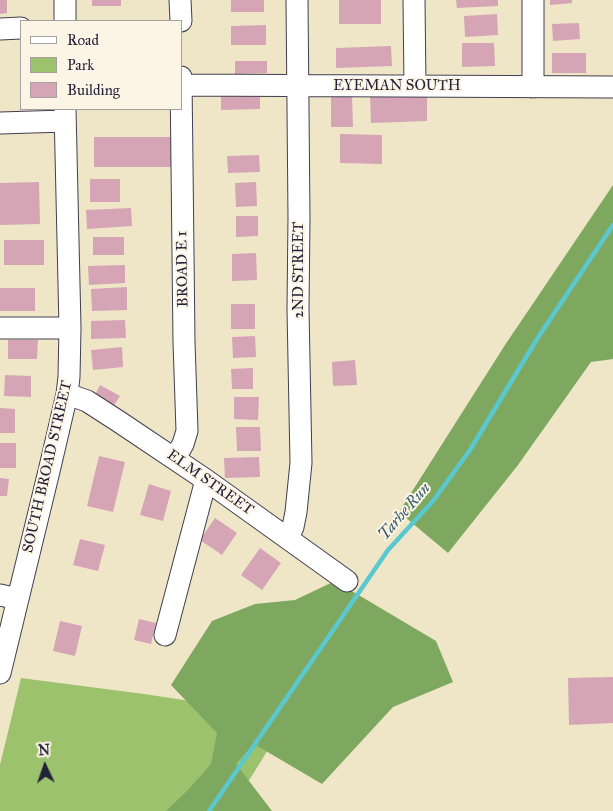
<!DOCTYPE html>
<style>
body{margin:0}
#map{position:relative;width:613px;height:811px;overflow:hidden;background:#efe6c8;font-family:"IM FELL Great Primer",serif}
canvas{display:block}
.legend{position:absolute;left:20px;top:20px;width:162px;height:90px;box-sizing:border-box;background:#fcf5e5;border:1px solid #a5a1a1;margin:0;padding:6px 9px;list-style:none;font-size:15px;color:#22223b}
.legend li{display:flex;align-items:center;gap:10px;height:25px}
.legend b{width:25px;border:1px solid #a5a1a1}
.north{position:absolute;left:20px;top:741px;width:50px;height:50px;-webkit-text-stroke:4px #fcf5e5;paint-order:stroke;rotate:357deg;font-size:14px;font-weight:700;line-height:20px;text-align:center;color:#22223b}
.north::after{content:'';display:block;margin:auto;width:18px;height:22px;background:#22223b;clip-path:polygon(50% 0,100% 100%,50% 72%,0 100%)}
</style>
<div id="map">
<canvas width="613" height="811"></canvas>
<ul class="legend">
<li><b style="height:6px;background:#fff"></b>Road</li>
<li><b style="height:14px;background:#9dc26d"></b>Park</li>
<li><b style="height:14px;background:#d5a5b6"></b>Building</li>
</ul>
<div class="north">N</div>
</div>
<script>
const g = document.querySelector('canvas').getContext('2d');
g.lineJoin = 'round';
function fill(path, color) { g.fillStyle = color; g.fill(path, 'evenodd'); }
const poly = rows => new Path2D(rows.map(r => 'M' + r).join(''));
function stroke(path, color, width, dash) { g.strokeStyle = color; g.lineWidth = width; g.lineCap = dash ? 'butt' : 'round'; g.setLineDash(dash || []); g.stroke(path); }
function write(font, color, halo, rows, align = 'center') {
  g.font = font + ' "IM FELL Great Primer",serif'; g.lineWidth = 4; g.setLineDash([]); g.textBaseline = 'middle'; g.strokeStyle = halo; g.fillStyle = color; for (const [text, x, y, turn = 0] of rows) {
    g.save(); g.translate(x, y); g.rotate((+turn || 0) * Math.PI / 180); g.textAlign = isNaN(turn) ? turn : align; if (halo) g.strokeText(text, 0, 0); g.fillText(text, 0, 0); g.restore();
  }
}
fill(poly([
 [21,678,144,694,289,716,230,811,0,811,0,765]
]), '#9dc26d');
fill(poly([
 [613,185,613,359,591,362,518,465,448,553,399,512,505,345],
 [335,581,436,641,453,682,393,707,322,784,254,744,236,764,272,811,166,811,188,790,211,764,217,733,171,685,212,621,255,604,295,600]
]), '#7ea860');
stroke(poly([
 [209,811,388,550,433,501,470,450,537,339,613,225]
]), '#5ac8cf', 4.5);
fill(poly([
 [0,0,7,0,7,13,0,14],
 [92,0,121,0,121,6,92,6],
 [231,0,264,0,264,12,231,12],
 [339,0,381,0,381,24,339,24],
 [456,0,498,0,498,6,457,8],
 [550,0,572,0,572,3,550,5],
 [497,14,498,35,465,37,464,16],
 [579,23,580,39,553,41,552,24],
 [266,25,266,45,231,45,231,26],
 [462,43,494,43,495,66,462,67],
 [391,46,392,66,336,68,336,48],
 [552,53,586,53,586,73,552,73],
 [235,61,267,61,267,73,235,74],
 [260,94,260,109,221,110,221,95],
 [352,94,353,127,331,127,331,95],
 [427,95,427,121,371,123,370,96],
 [340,134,382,135,382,164,340,163],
 [94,137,173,137,173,167,94,167],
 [259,155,260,172,228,173,227,156],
 [90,179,120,179,120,202,90,202],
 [39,182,40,224,0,225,0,183],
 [256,182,257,206,236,207,235,183],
 [131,208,132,226,87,229,86,210],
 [236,216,258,216,258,236,236,237],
 [93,237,124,237,124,255,93,255],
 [4,240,44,240,44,265,4,265],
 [256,253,257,280,232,281,232,254],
 [125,265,125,283,89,285,88,266],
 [127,287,127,310,92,311,91,289],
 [0,288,35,288,35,311,0,311],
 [231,304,255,304,255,329,231,329],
 [125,320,126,338,91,339,91,321],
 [255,336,256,357,233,358,232,337],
 [8,340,38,340,37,359,8,359],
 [122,347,123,367,93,370,91,350],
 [355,360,357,385,333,386,332,362],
 [253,368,253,389,232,389,231,369],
 [5,375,31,376,31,397,4,396],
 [100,385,120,396,113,407,94,397],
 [234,397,259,397,258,420,234,419],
 [0,408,15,409,15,433,0,433],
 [236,427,260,427,261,451,237,451],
 [0,443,16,443,16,468,0,468],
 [99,456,125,462,113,512,87,506],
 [259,457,260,477,225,478,224,458],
 [0,478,9,479,7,496,0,496],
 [149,484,171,491,163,521,140,515],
 [215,518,237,533,222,555,200,540],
 [80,539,105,545,98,571,73,565],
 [260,548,281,563,262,590,241,575],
 [139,619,156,623,151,644,134,640],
 [60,621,82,626,75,656,53,651],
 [613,677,613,723,569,725,568,678]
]), '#d5a5b6');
const minor = poly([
 [65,0,65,21],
 [180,0,181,21],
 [414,0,415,86],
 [533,0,533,87],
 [0,29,21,28],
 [181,85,613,87],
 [0,123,65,121],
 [0,328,70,328],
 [67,394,87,401,118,421,206,480,347,581],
 [175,458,183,444,187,431,184,342,181,77],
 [288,538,293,527,296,512,301,463,298,309,299,217,297,0],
 [0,595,18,599],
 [165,635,206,480],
 [0,673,50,467,67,394,69,377,70,328,65,109]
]);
stroke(minor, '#413f50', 23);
stroke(minor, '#fff', 21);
write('15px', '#22223b', '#fcf5e5', [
 ["EYEMAN SOUTH",397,86],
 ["BROAD E 1",183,269,-91],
 ["2ND STREET",299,270,-90],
 ["SOUTH BROAD STREET",48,467,-77],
 ["ELM STREET",210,483,35]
]);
write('italic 16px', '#365c6f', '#fcf5e5', [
 ["Tarhe Run",405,512,-49]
]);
</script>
